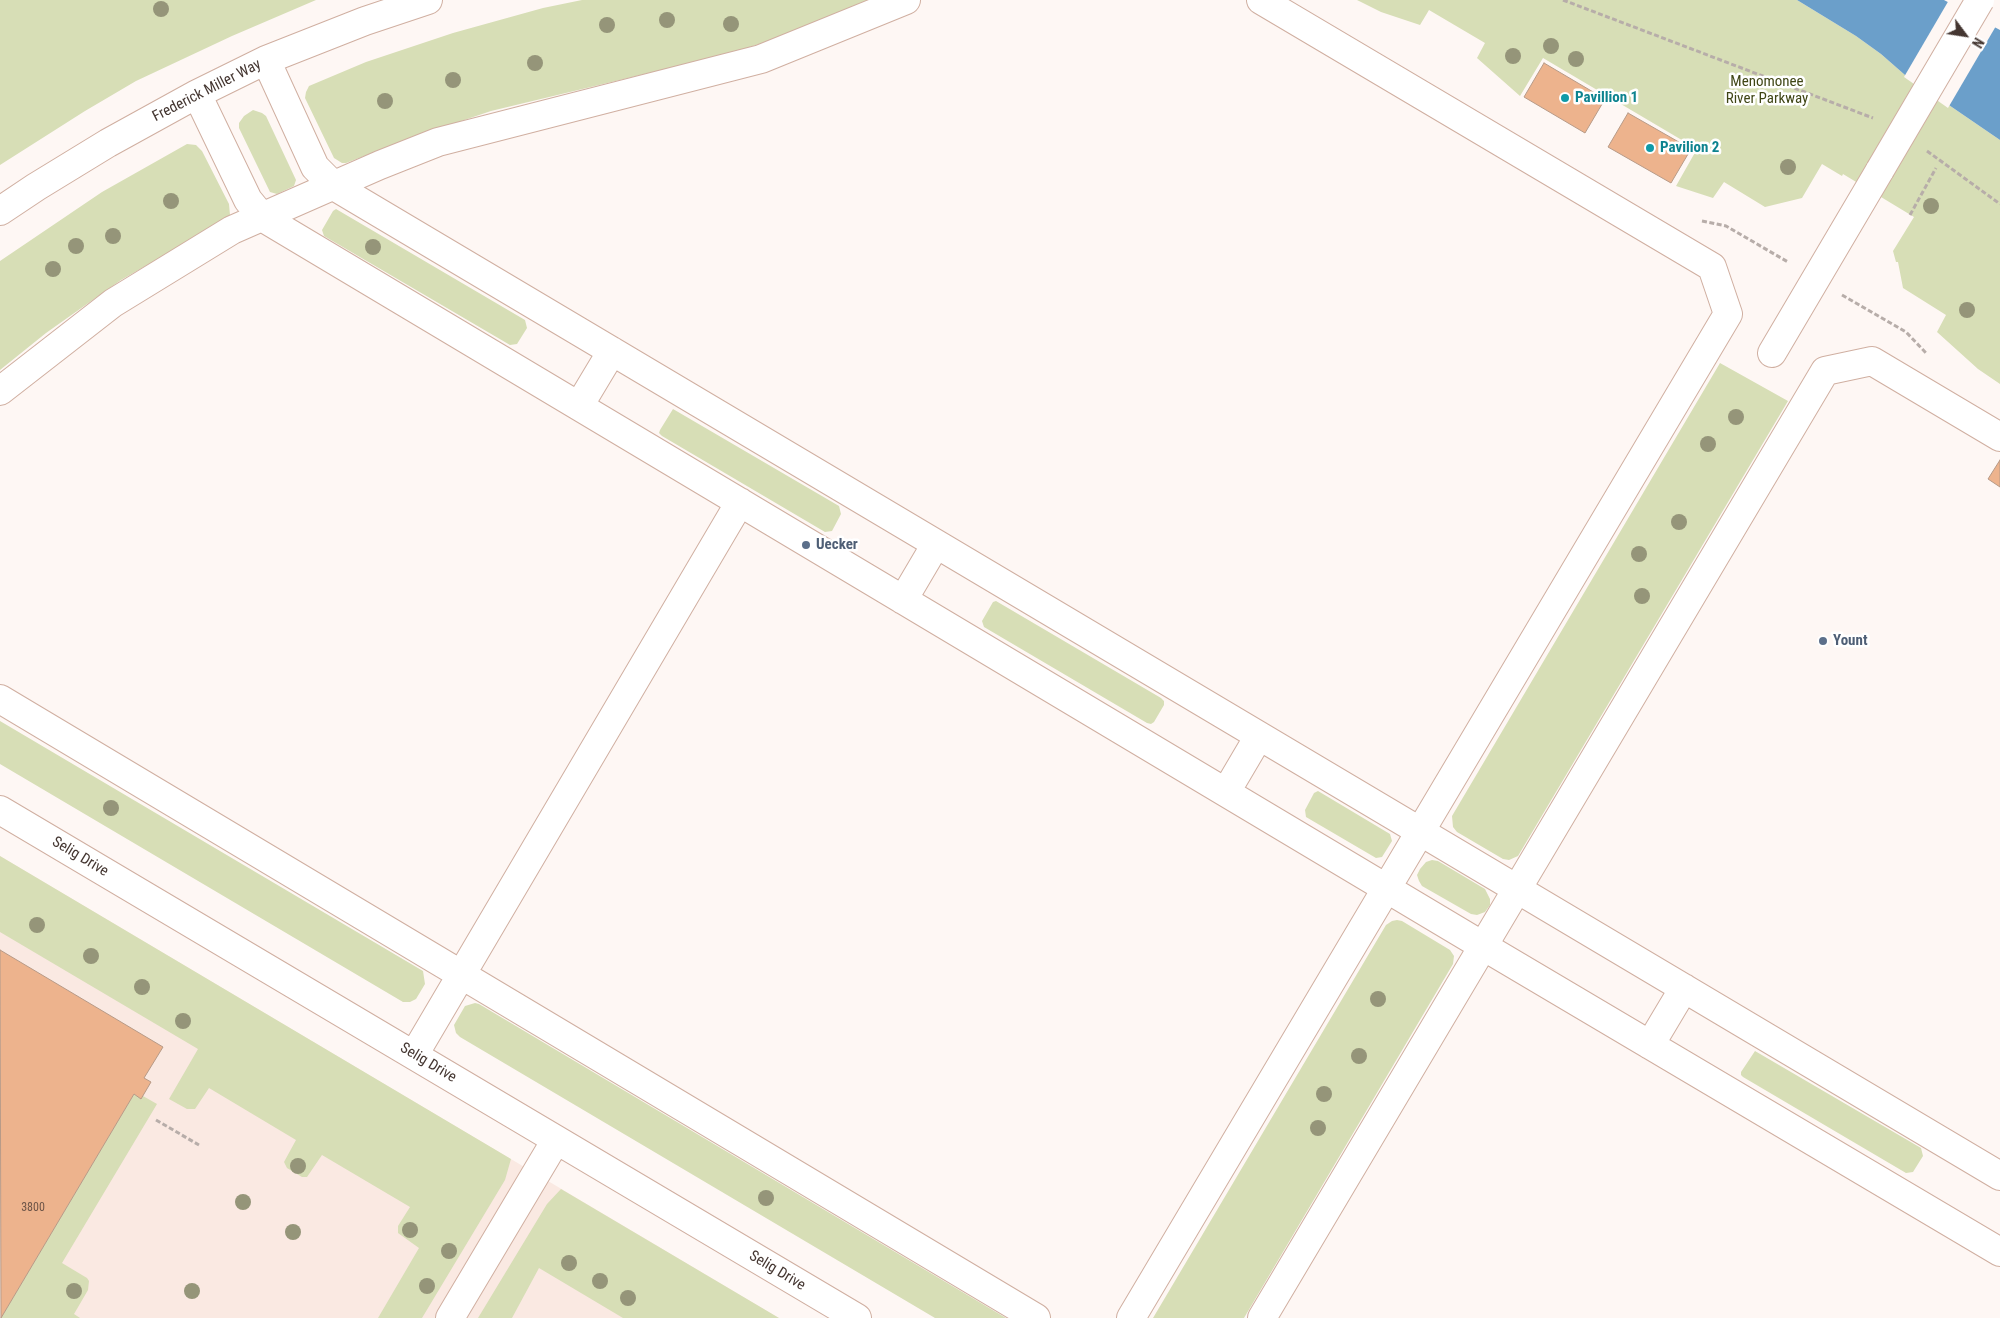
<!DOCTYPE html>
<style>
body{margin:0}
#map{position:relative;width:2000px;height:1318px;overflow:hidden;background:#fef7f4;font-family:"Roboto Condensed",sans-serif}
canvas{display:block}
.north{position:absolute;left:1940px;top:10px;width:50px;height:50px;-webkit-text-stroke:4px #fff;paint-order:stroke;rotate:121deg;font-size:14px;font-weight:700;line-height:20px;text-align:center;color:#443631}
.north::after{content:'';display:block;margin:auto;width:18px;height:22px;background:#443631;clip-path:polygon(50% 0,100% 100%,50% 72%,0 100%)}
</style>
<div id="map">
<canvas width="2000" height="1318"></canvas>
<div class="north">N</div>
</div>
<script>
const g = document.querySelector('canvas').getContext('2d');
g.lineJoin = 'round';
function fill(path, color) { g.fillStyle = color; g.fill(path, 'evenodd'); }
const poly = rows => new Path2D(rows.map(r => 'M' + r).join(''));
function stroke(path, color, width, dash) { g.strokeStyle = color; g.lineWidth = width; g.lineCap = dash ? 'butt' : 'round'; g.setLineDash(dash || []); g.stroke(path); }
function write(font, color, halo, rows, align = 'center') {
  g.font = font + ' "Roboto Condensed",sans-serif'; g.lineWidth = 5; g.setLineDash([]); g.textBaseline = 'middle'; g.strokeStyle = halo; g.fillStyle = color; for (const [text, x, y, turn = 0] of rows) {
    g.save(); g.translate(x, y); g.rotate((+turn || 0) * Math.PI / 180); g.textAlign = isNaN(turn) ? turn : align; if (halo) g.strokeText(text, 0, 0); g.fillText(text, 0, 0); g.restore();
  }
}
fill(poly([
 [0,856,779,1318,0,1318]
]), '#fae9e2');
fill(poly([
 [0,0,316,0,232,36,136,81,85,111,0,165],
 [582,0,875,0,813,26,732,53,491,111,414,137,346,163,342,163,334,158,305,98,306,92,309,86,366,62,453,33,543,8],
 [1357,0,1797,0,1856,36,1881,54,1905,75,2000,140,2000,384,1978,369,1937,332,1946,315,1903,288,1898,262,1896,262,1893,251,1914,217,1843,174,1842,176,1822,164,1802,198,1765,207,1724,182,1713,198,1676,186,1697,149,1543,58,1520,96,1477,58,1485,43,1429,10,1420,25,1381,12],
 [253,110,262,113,266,116,296,180,294,186,277,194,270,192,239,128,239,123,244,116],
 [187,144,196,145,202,151,229,204,230,215,226,220,121,280,46,333,0,370,0,261,102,192],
 [336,209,525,320,527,328,517,344,510,345,324,236,322,230,333,211],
 [1720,363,1788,401,1518,856,1509,860,1503,859,1457,832,1453,827,1452,816],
 [673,409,839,506,841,514,832,531,825,532,662,436,659,433,660,430],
 [996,601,1161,698,1164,701,1164,705,1154,722,1151,724,1147,723,984,627,982,621,993,602],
 [0,721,423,971,425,984,416,999,410,1002,403,1002,0,764],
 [1318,791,1390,834,1392,841,1382,857,1376,858,1306,817,1305,810,1314,793],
 [0,856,511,1159,505,1180,422,1318,378,1318,419,1248,398,1233,398,1226,410,1207,322,1155,307,1177,302,1177,287,1168,284,1162,296,1140,209,1088,195,1109,187,1109,169,1099,198,1049,0,932],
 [1432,860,1438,861,1485,889,1490,899,1490,905,1485,912,1477,915,1471,914,1422,886,1419,881,1417,875,1420,869,1426,862],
 [1397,920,1402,921,1450,950,1454,956,1453,964,1244,1318,1153,1318,1386,925,1392,921],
 [475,1003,479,1004,1006,1318,935,1318,460,1037,456,1033,454,1025,465,1006],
 [1755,1051,1921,1148,1923,1156,1913,1172,1906,1173,1743,1077,1741,1075,1741,1072],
 [134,1094,141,1099,143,1096,157,1104,62,1263,87,1278,89,1281,88,1290,74,1314,80,1318,1,1318],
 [561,1189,779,1318,623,1318,539,1268,512,1318,478,1318,547,1204]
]), '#d7deb6');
fill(poly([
 [1797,0,1944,0,2000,30,2000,140,1905,75,1881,54,1856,36]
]), '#6b9fca');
fill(poly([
 [1949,0,1996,26,1948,108,1904,77]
]), '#fef7f4');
const building = poly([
 [1544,63,1605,99,1585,133,1524,97,1544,63],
 [1628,113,1691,149,1671,183,1608,147,1628,113],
 [2000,460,2000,487,1988,479,2000,460],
 [0,950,163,1047,144,1078,151,1082,141,1099,134,1094,1,1318,0,950]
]);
fill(building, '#edb38d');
stroke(building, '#b79a87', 1);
const minor = poly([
 [266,60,315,167,334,186,2000,1176],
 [197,94,248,200,262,217,1483,946,2000,1252],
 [0,211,36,187,108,143,197,94,266,60,365,21,428,0],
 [1772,353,1880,170],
 [0,391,113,303,232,230,380,165,438,142,761,59,906,0],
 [579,406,612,351],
 [903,600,936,544],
 [0,699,1036,1318],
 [1226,792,1259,736],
 [0,810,857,1318],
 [1650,1045,1684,988],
 [414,1055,740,502],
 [450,1318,556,1140],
 [1131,1318,1728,314,1712,267,1261,0],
 [1262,1318,1825,371,1872,361,2000,437]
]);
stroke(minor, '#d0afa1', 30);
stroke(poly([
 [1563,0,1873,118],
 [1927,151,2000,204],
 [1910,215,1936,168],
 [1702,221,1726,226,1788,262],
 [1842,295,1906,332,1927,354],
 [156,1120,199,1145]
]), '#b7ada9', 3, [5, 2.5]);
stroke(minor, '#fff', 28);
const minorBridge = poly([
 [1880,170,1980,0]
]);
stroke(minorBridge, '#d0afa1', 30, []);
stroke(minorBridge, '#fff', 28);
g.fillStyle = '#959579';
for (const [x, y] of [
 [161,9],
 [667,20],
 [731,24],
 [607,25],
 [1551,46],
 [1513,56],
 [1576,59],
 [535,63],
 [453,80],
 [385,101],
 [1788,167],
 [171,201],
 [1931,206],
 [113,236],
 [76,246],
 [373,247],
 [53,269],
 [1967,310],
 [1736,417],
 [1708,444],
 [1679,522],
 [1639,554],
 [1642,596],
 [111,808],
 [37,925],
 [91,956],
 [142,987],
 [1378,999],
 [183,1021],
 [1359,1056],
 [1324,1094],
 [1318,1128],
 [298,1166],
 [766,1198],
 [243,1202],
 [410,1230],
 [293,1232],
 [449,1251],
 [569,1263],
 [600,1281],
 [427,1286],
 [74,1291],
 [192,1291],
 [628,1298]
]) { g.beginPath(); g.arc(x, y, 8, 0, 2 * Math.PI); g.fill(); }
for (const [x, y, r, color] of [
 [1565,98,5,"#0f9aa8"],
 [1650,148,5,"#0f9aa8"],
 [806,545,5,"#5c6f8a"],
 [1823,641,5,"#5c6f8a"]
]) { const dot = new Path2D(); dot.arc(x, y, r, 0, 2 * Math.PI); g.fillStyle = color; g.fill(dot); stroke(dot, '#fff', 2); }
write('12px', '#6e5548', null, [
 ["3800",33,1208]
]);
write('15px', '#3f4515', '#fff', [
 ["Menomonee",1767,82],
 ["River Parkway",1767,99]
]);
write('15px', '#443631', '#fff', [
 ["Frederick Miller Way",207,91,-27],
 ["Selig Drive",80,857,31],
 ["Selig Drive",428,1063,31],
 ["Selig Drive",777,1271,31]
]);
write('bold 15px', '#0d838f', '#fff', [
 ["Pavillion 1",1575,98],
 ["Pavilion 2",1660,148]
], 'left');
write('bold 15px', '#4e5e75', '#fff', [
 ["Uecker",816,545],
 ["Yount",1833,641]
], 'left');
</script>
